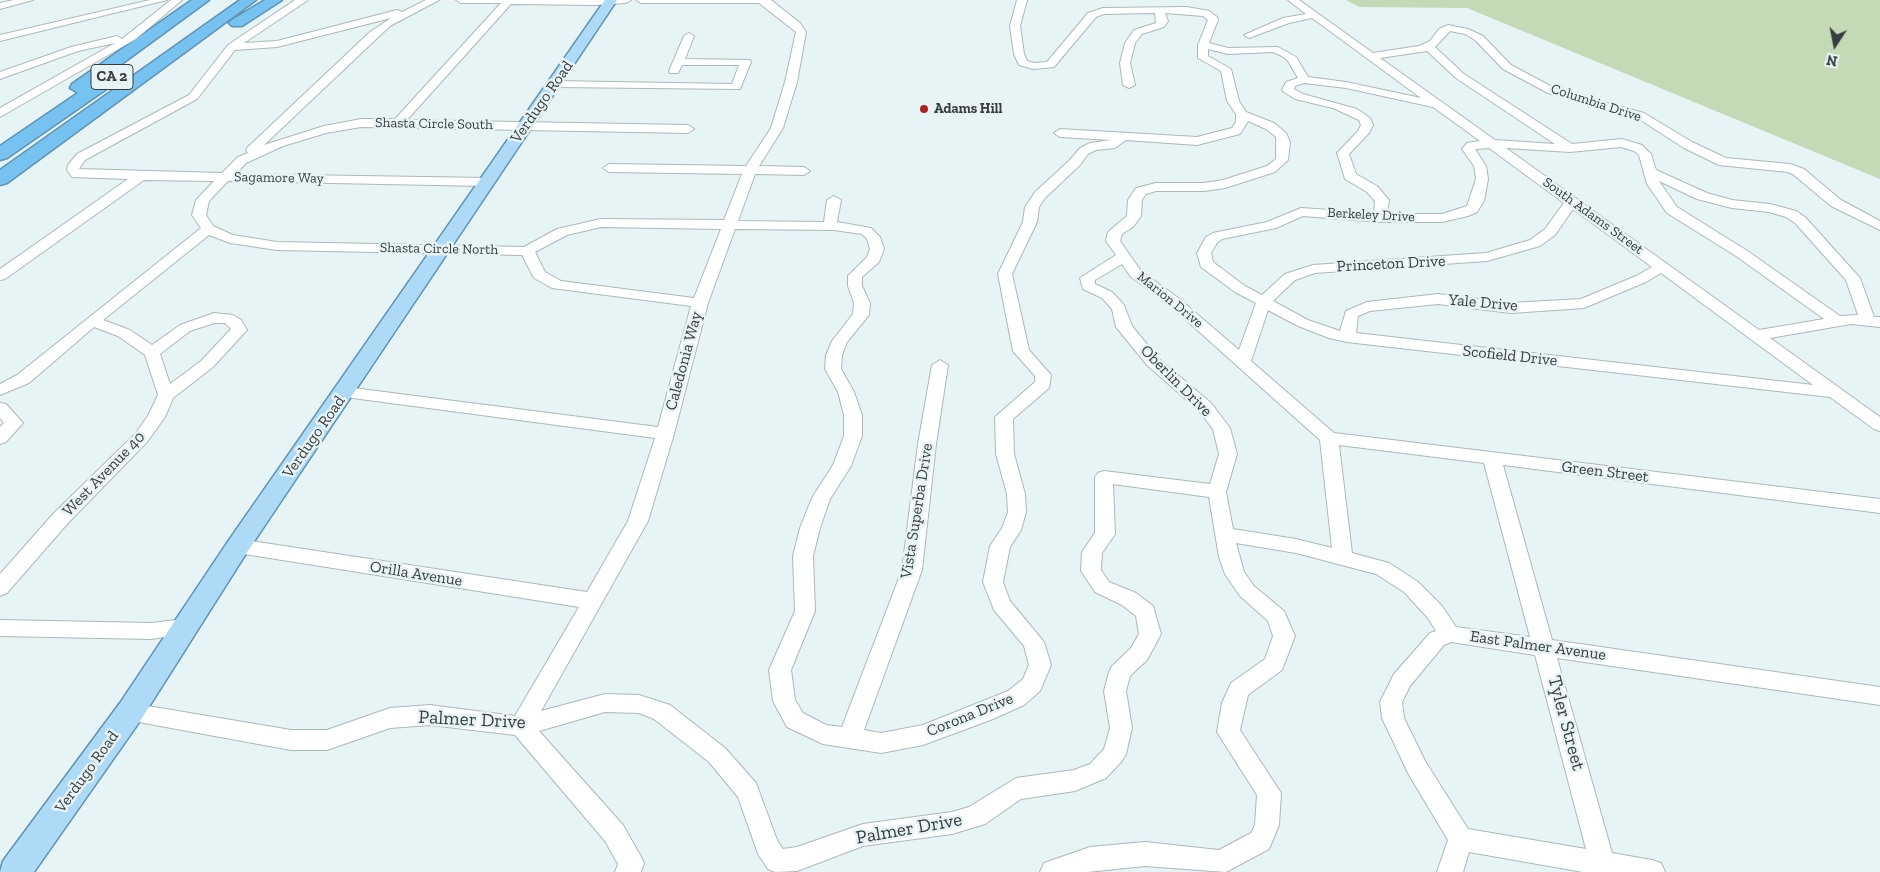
<!DOCTYPE html>
<style>
body{margin:0}
#map{position:relative;width:1880px;height:872px;overflow:hidden;background:#e7f4f5;font-family:"Zilla Slab",serif}
canvas{display:block}
.north{position:absolute;left:1810px;top:20px;width:50px;height:50px;-webkit-text-stroke:4px #e7f4f5;paint-order:stroke;rotate:191deg;font-size:14px;font-weight:700;line-height:20px;text-align:center;color:#383d3e}
.north::after{content:'';display:block;margin:auto;width:18px;height:22px;background:#383d3e;clip-path:polygon(50% 0,100% 100%,50% 72%,0 100%)}
</style>
<div id="map">
<canvas width="1880" height="872"></canvas>
<div class="north">N</div>
</div>
<script>
const g = document.querySelector('canvas').getContext('2d');
g.lineJoin = 'round';
function fill(path, color) { g.fillStyle = color; g.fill(path, 'evenodd'); }
const poly = rows => new Path2D(rows.map(r => 'M' + r).join(''));
function stroke(path, color, width, dash) { g.strokeStyle = color; g.lineWidth = width; g.lineCap = dash ? 'butt' : 'round'; g.setLineDash(dash || []); g.stroke(path); }
function write(font, color, halo, rows, align = 'center') {
  g.font = font + ' "Zilla Slab",serif'; g.lineWidth = 5; g.setLineDash([]); g.textBaseline = 'middle'; g.strokeStyle = halo; g.fillStyle = color; for (const [text, x, y, turn = 0] of rows) {
    g.save(); g.translate(x, y); g.rotate((+turn || 0) * Math.PI / 180); g.textAlign = isNaN(turn) ? turn : align; if (halo) g.strokeText(text, 0, 0); g.fillText(text, 0, 0); g.restore();
  }
}
fill(poly([
 [1346,0,1880,0,1880,179,1467,8,1359,7]
]), '#c4d9b6');
const minor = poly([
 [14,0,33,0,0,9,0,3,14,0],
 [150,0,167,0,0,41,0,35,150,0],
 [171,0,182,0,136,39,0,117,0,108,115,43,78,51,0,79,0,72,71,47,117,36,122,39,171,0],
 [295,0,308,0,244,43,277,41,397,10,402,12,426,0,439,0,390,26,264,145,324,126,361,119,395,119,501,3,461,3,456,0,631,0,626,3,596,5,511,4,407,120,688,125,694,129,688,133,361,127,326,133,283,146,246,163,236,174,486,178,492,182,486,186,228,181,209,201,206,215,213,226,233,235,277,242,524,247,557,229,601,219,724,220,742,174,609,172,603,168,609,164,746,166,771,128,785,82,796,32,759,3,641,3,636,0,771,0,800,23,806,32,797,82,783,128,759,166,804,167,810,171,804,175,755,174,738,221,824,222,827,200,834,196,841,200,837,222,871,228,880,237,884,249,879,262,862,277,862,286,870,303,869,315,847,342,842,355,841,369,854,392,862,415,862,436,851,466,830,499,820,528,813,556,815,611,791,670,795,700,803,713,826,725,842,727,902,570,918,444,932,365,940,360,948,365,936,444,922,570,864,730,881,733,923,725,1008,691,1023,679,1029,665,1024,646,994,610,983,582,990,546,1002,528,1008,512,1007,494,996,454,995,417,1035,382,1035,376,1013,351,998,274,1023,222,1025,207,1035,192,1070,160,1080,148,1090,143,1111,140,1060,137,1054,133,1060,129,1197,137,1232,128,1236,122,1236,114,1227,101,1221,71,1198,58,1198,45,1208,20,1203,16,1165,13,1168,21,1164,27,1142,34,1135,43,1130,63,1135,85,1129,88,1123,85,1120,63,1125,43,1134,30,1156,23,1155,13,1104,14,1096,17,1054,67,1033,69,1019,65,1014,54,1010,26,1017,0,1027,0,1020,26,1024,54,1027,61,1034,63,1047,62,1088,13,1103,8,1187,7,1209,11,1217,17,1218,20,1209,43,1228,48,1278,47,1296,57,1308,77,1346,82,1421,98,1312,18,1289,23,1249,38,1244,35,1283,18,1306,14,1288,0,1299,0,1373,53,1419,46,1430,41,1439,29,1448,25,1468,29,1483,36,1511,65,1556,89,1644,113,1692,142,1726,158,1790,164,1804,169,1841,200,1880,221,1880,230,1831,206,1794,175,1788,172,1719,165,1684,148,1636,117,1548,93,1503,69,1475,40,1465,34,1450,31,1435,47,1464,74,1572,144,1622,139,1642,145,1651,154,1656,170,1707,193,1732,200,1770,204,1796,211,1805,217,1860,278,1874,317,1880,317,1880,327,1851,324,1770,338,1880,417,1880,431,1874,429,1830,397,1347,342,1329,338,1298,326,1268,310,1251,361,1334,433,1880,499,1880,513,1503,465,1552,640,1880,687,1880,705,1557,658,1612,853,1652,860,1661,863,1665,872,1583,872,1469,852,1463,872,1437,872,1448,840,1409,775,1382,718,1380,702,1394,674,1430,633,1436,631,1428,618,1404,592,1376,574,1296,553,1236,543,1244,572,1254,586,1284,611,1295,636,1282,670,1248,695,1240,730,1281,793,1279,825,1269,849,1226,872,1145,866,1087,872,1040,872,1044,863,1090,847,1145,842,1219,850,1251,833,1255,825,1257,795,1217,732,1222,703,1231,683,1265,659,1273,636,1268,621,1240,596,1225,574,1219,557,1209,497,1113,484,1115,534,1102,553,1101,570,1109,582,1136,593,1153,606,1161,634,1147,660,1130,676,1126,691,1132,728,1126,754,1122,761,1106,778,1075,791,1021,799,985,824,952,834,863,846,797,871,775,872,768,869,758,854,738,797,709,762,654,719,639,713,605,712,539,731,623,825,640,855,644,863,641,872,615,872,618,864,605,841,515,735,430,725,390,728,327,750,291,750,122,719,119,712,122,705,130,703,291,730,327,730,390,708,430,705,515,716,579,607,238,553,231,551,228,546,231,541,238,539,587,592,628,521,655,438,345,397,339,396,337,392,339,388,345,387,658,427,691,306,552,288,534,278,522,255,277,250,230,243,209,235,103,320,130,330,152,345,180,325,214,313,233,315,241,320,247,330,213,367,173,398,165,417,147,442,68,523,7,593,0,596,0,574,54,513,135,434,148,416,158,395,145,355,118,336,94,327,29,383,0,395,0,384,17,375,201,228,192,215,196,200,214,181,144,180,5,279,0,280,0,269,128,179,72,177,67,170,68,165,77,154,189,95,228,45,295,0],
 [391,18,370,32,248,147,246,150,248,153,238,157,222,173,79,169,85,160,197,99,235,50,277,47,391,18],
 [1208,49,1228,54,1273,52,1282,56,1288,61,1298,78,1286,82,1282,90,1284,92,1295,99,1333,108,1359,120,1361,125,1358,131,1337,153,1345,179,1367,192,1375,201,1374,213,1301,208,1267,222,1213,233,1206,237,1197,253,1201,267,1235,292,1256,303,1239,350,1177,297,1141,271,1120,241,1122,234,1133,227,1141,216,1142,200,1146,194,1156,191,1204,191,1225,188,1275,172,1288,160,1290,142,1286,133,1274,123,1246,112,1239,101,1231,69,1208,56,1208,49],
 [1427,51,1456,78,1555,144,1495,140,1380,58,1427,51],
 [1304,83,1346,88,1433,107,1480,141,1467,143,1462,149,1474,166,1476,179,1467,206,1442,214,1387,214,1389,200,1377,186,1356,174,1349,154,1369,133,1373,125,1370,118,1357,109,1303,94,1294,89,1295,86,1304,83],
 [1248,121,1266,129,1276,137,1276,159,1267,166,1223,180,1204,183,1156,183,1136,188,1128,200,1127,216,1108,232,1106,241,1116,255,1080,278,1083,289,1102,298,1112,309,1116,327,1147,365,1199,411,1213,429,1219,454,1210,484,1104,471,1098,473,1095,477,1095,533,1082,552,1081,571,1095,592,1122,605,1136,616,1139,634,1131,648,1112,666,1109,672,1104,691,1110,728,1104,749,1090,764,1074,770,1016,778,969,807,952,812,863,824,797,847,783,849,777,840,756,783,725,748,670,705,639,695,605,694,541,711,648,521,674,434,708,303,735,229,834,230,862,234,867,239,870,249,867,257,848,276,848,286,854,303,853,314,832,341,826,355,825,369,838,392,844,415,844,436,833,465,812,498,800,528,793,556,795,611,769,670,773,701,787,727,823,744,881,753,923,745,993,719,1024,705,1040,691,1051,665,1044,642,1010,601,1003,582,1010,547,1021,530,1026,512,1025,494,1014,454,1013,419,1049,388,1051,375,1029,350,1012,274,1037,222,1039,207,1045,198,1080,165,1088,154,1096,150,1115,148,1126,140,1197,145,1240,134,1248,121],
 [1621,147,1634,151,1639,155,1647,184,1667,213,1736,256,1824,319,1759,330,1506,148,1570,152,1621,147],
 [1489,148,1564,203,1545,229,1530,240,1486,253,1313,265,1285,274,1262,295,1245,286,1213,262,1211,253,1217,243,1222,239,1276,228,1303,216,1380,222,1442,222,1468,216,1477,212,1484,201,1488,179,1486,166,1475,149,1489,148],
 [1659,181,1697,199,1732,208,1769,212,1786,217,1795,223,1846,280,1858,315,1840,316,1746,250,1677,207,1659,181],
 [1573,209,1652,267,1636,276,1581,299,1511,303,1438,294,1367,302,1346,311,1340,331,1308,320,1273,301,1295,280,1315,273,1487,261,1540,246,1555,235,1573,209],
 [601,227,721,229,694,298,561,281,545,272,535,252,567,235,601,227],
 [1122,264,1131,277,1167,303,1320,440,1332,548,1296,539,1233,529,1226,492,1237,454,1230,428,1211,403,1159,359,1132,326,1124,305,1112,292,1095,284,1095,280,1122,264],
 [1661,273,1813,385,1356,333,1358,316,1370,311,1438,304,1511,313,1584,308,1646,282,1661,273],
 [214,323,225,323,231,329,201,361,170,384,160,354,190,331,214,323],
 [1339,445,1484,463,1530,637,1456,627,1442,606,1418,582,1389,563,1352,553,1339,445],
 [1451,642,1535,655,1586,849,1468,829,1425,761,1404,718,1402,702,1410,686,1444,645,1451,642],
 [689,33,694,36,685,59,750,60,751,62,740,89,554,87,548,84,554,81,732,84,739,65,682,65,678,73,670,73,669,71,684,36,689,33],
 [0,403,6,404,23,423,6,442,0,444,0,427,4,423,0,418,0,403],
 [185,619,192,621,195,627,192,633,151,639,0,636,0,620,151,623,185,619]
]);
const major = poly([
 [605,0,617,0,247,552,140,721,34,872,0,872,3,861,120,703,229,540,605,0]
]);
const highway = poly([
 [192,0,209,0,101,79,108,80,110,84,108,88,7,158,0,160,0,146,78,93,70,88,72,84,192,0],
 [240,0,256,0,7,183,0,185,0,170,240,0],
 [265,0,282,0,242,26,232,26,229,23,232,20,265,0]
]);
stroke(minor, '#acb8b9', 2);
stroke(major, '#6093b2', 3);
stroke(highway, '#6093b2', 3);
fill(minor, '#fff');
fill(major, '#addaf6');
fill(highway, '#76c2f0');
for (const [x, y, r, color] of [
 [924,109,5,"#b0201e"]
]) { const dot = new Path2D(); dot.arc(x, y, r, 0, 2 * Math.PI); g.fillStyle = color; g.fill(dot); stroke(dot, '#e7f4f5', 2); }
write('14px', '#383d3e', '#e7f4f5', [
 ["Columbia Drive",1596,103,18],
 ["Shasta Circle South",434,124,1],
 ["Sagamore Way",279,178,1],
 ["Berkeley Drive",1371,215,3],
 ["South Adams Street",1593,216,36],
 ["Shasta Circle North",439,249,1],
 ["Marion Drive",1170,300,39]
]);
write('bold 14px', '#383d3e', '#e7f4f5', [
 ["Adams Hill",934,109]
], 'left');
for (const [x, y, w] of [
 [112,77,42]
]) { const box = new Path2D(); box.roundRect(x - w / 2, y - 12.5, w, 25, 4); g.fillStyle = '#e7f4f5'; g.fill(box); stroke(box, '#383d3e', 1); }
write('bold 15px', '#383d3e', null, [
 ["CA 2",112,77]
]);
write('16px', '#383d3e', '#e7f4f5', [
 ["Verdugo Road",542,102,-55],
 ["Princeton Drive",1391,264,-3],
 ["Yale Drive",1483,303,5],
 ["Scofield Drive",1510,356,6],
 ["Caledonia Way",684,361,-75],
 ["Oberlin Drive",1176,381,45],
 ["Verdugo Road",314,437,-55],
 ["Green Street",1605,472,7],
 ["West Avenue 40",104,474,-46],
 ["Vista Superba Drive",917,511,-81],
 ["Orilla Avenue",416,574,9],
 ["East Palmer Avenue",1538,646,8],
 ["Corona Drive",970,715,-22],
 ["Verdugo Road",87,772,-54]
]);
write('19px', '#383d3e', '#e7f4f5', [
 ["Palmer Drive",472,720,3],
 ["Tyler Street",1566,723,75],
 ["Palmer Drive",909,829,-10]
]);
</script>
